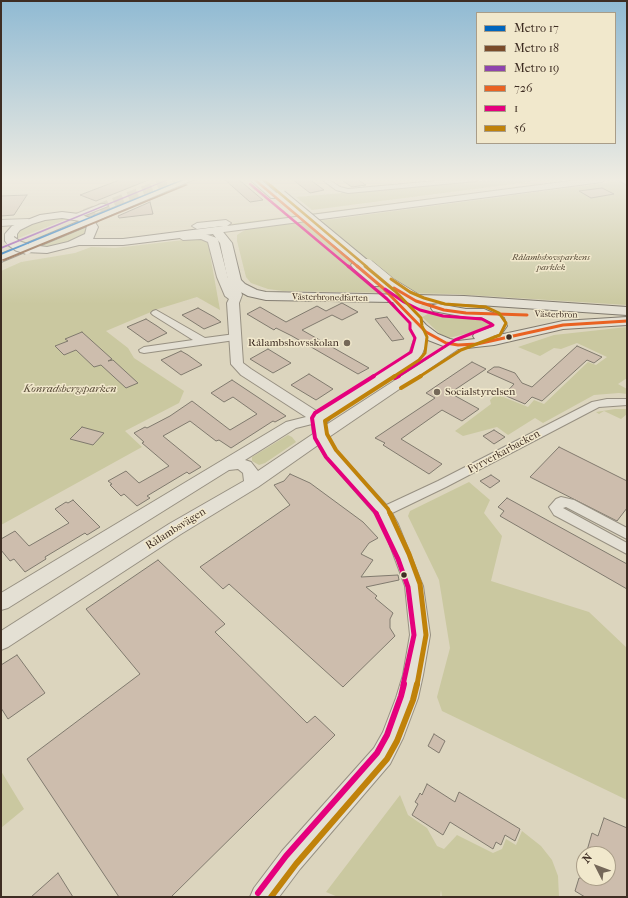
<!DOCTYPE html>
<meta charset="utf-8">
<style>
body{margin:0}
#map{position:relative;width:628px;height:898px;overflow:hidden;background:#dcd5be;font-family:"IM FELL French Canon",serif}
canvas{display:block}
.frame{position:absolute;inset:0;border:2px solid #3e2d23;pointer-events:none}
.legend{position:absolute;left:476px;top:12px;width:140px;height:132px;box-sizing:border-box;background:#f1e8cc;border:1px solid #a99d88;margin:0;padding:5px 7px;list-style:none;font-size:12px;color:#3e2d23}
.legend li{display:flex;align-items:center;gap:8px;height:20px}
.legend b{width:20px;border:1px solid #a99d88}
.north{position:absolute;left:576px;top:846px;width:40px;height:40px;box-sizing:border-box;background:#f1e8cc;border:1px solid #a99d88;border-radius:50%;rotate:312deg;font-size:11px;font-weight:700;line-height:16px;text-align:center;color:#3e2d23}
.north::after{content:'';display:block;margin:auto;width:14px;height:18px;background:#756859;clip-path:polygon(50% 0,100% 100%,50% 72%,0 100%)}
</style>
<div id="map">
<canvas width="628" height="898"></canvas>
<div class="frame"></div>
<ul class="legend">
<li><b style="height:5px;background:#0065bd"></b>Metro 17</li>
<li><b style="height:5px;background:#7a4b2a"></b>Metro 18</li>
<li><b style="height:5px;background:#8e44ad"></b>Metro 19</li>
<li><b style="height:5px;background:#e96222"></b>726</li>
<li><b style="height:5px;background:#e5007d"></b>1</li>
<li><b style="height:5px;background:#c0820a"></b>56</li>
</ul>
<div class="north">N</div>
</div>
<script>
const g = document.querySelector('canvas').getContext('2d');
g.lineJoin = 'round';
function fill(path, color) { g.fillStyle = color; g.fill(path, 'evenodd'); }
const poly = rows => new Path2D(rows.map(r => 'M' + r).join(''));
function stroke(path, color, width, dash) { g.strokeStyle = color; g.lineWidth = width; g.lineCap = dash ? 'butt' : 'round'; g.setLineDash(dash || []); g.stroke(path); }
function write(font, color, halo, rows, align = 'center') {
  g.font = font + ' "IM FELL French Canon",serif'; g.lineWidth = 3; g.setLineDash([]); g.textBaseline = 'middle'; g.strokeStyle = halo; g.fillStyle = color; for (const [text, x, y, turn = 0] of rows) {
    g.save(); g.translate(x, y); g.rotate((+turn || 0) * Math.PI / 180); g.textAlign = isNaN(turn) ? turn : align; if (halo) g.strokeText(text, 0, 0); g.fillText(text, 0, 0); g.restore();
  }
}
fill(poly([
 [501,179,552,179,312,210,296,197],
 [583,179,598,179,226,227,222,225],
 [627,180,627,305,453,294,283,291,268,289,251,283,246,277,237,241,237,235,240,233,249,228,263,226,334,219],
 [60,217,70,218,16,239,16,235,19,230,38,221],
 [87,225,88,226,87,233,75,241,49,247,33,247],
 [192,239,205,240,208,243,220,310,197,297,158,309,106,331,128,348,134,358,184,391,179,403,125,431,142,447,1,525,1,271,21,262,75,253,91,247,115,248],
 [428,314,464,317,478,317,490,321,491,324,485,329,449,338,440,334,422,317],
 [627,327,627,378,618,384,627,389,627,394,619,393,594,395,543,423,535,418,508,435,497,427,463,436,455,431,491,404,490,400,496,394,528,407,534,400,544,404,588,362,596,365,607,357,577,343,561,349,554,348,540,356,518,347,554,335],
 [615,409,627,409,627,414,621,419,604,411,599,414,596,412],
 [288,435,292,437,296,442,265,463,259,465,252,461,252,457],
 [469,482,490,500,484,513,502,536,491,581,589,612,627,648,627,800,442,711,437,697,450,648,439,580,408,516,410,511],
 [1,771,24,809,1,828],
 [400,795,408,815,427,828,437,846,444,849,457,835,493,853,502,849,506,839,516,845,522,831,541,846,552,860,558,876,559,897,442,897,441,890,440,897,338,897,326,892]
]), '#cac8a0');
const building = poly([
 [122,179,151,179,96,201,80,195,122,179],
 [224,179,238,179,263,200,250,202,224,179],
 [292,179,309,179,324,190,310,193,292,179],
 [340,179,357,179,366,185,352,187,340,179],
 [602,188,614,194,591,198,579,191,602,188],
 [27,195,14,215,1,216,1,196,27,195],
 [150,202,153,214,119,218,118,216,150,202],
 [342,303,358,312,342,320,332,315,302,330,369,368,358,374,292,336,276,328,274,330,247,314,260,307,286,322,317,306,326,311,342,303],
 [198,308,214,317,221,322,204,329,182,315,198,308],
 [387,317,404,339,392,341,375,319,387,317],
 [146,319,157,326,167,333,148,342,127,327,146,319],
 [82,332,112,359,108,361,113,360,138,383,126,388,101,365,94,367,76,350,64,355,55,346,68,341,65,339,82,332],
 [577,346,602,357,594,363,587,360,542,401,532,397,525,404,504,395,514,384,487,372,494,367,499,367,515,373,522,383,532,387,577,346],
 [268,349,291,363,273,373,250,359,268,349],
 [181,351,188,355,202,365,181,375,161,360,181,351],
 [472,362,486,369,450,393,479,409,462,421,442,410,401,439,442,464,429,474,383,445,385,443,375,438,435,398,426,393,472,362],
 [309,374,333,389,316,400,291,385,309,374],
 [232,380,286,416,275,422,273,421,231,448,219,440,216,441,190,421,163,436,201,467,189,474,187,472,147,496,150,498,137,506,124,494,121,496,110,485,112,484,108,481,126,471,139,483,169,466,142,443,144,442,134,433,145,427,147,428,170,416,192,401,230,430,257,414,233,397,224,402,211,393,232,380],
 [82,427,104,433,93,445,70,439,82,427],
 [494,430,505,437,494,444,483,436,494,430],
 [559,447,627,481,627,508,617,521,530,477,559,447],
 [290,474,310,483,363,522,378,538,369,543,361,554,373,560,361,577,398,575,399,580,366,587,377,596,375,598,393,613,390,619,390,628,395,636,343,687,229,584,223,589,200,567,290,505,274,485,284,481,290,474],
 [491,475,500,481,490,488,480,481,491,475],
 [507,498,627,564,627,589,500,516,504,511,498,507,507,498],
 [73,500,100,527,87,535,85,533,45,557,46,559,25,572,14,559,10,561,1,550,1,539,15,531,29,546,69,523,55,509,66,502,68,503,73,500],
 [158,560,225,624,215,632,307,723,315,716,335,735,171,897,119,897,27,759,140,674,86,609,158,560],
 [17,655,45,693,8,719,1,708,1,665,17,655],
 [434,734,445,741,439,753,428,746,434,734],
 [427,784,455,802,459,792,520,829,515,841,505,835,501,845,496,842,493,849,450,822,443,835,412,815,418,804,415,802,418,797,420,793,422,795,427,784],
 [604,818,627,828,627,897,585,897,575,891,579,878,608,878,608,854,586,854,592,833,598,836,604,818],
 [58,873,73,897,31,897,58,873]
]);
fill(building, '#cdbdad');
stroke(building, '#807a6e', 1);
stroke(poly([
 [85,214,174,179]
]), '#bcb39f', 10, [10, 5.5]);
const pedestrian = poly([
 [617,179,623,179,627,181,627,185,617,179]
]);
const minor = poly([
 [187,179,195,179,101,219,94,224,88,224,87,222,95,215,187,179],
 [321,179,328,179,340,187,348,189,457,179,479,179,476,181,348,193,336,190,321,179],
 [101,204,104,204,108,206,78,218,72,218,71,216,101,204],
 [156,310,205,338,235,334,240,337,235,340,144,353,140,352,139,350,144,347,193,340,153,315,151,313,153,311,156,310],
 [607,399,627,399,627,405,599,407,446,487,388,515,383,517,378,515,376,512,378,509,438,481,592,402,607,399],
 [561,497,574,500,627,528,627,539,566,507,563,508,627,543,627,554,554,515,549,507,556,499,561,497]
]);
const tertiary = poly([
 [585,179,606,179,602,182,216,233,211,230,213,228,223,226,197,229,192,226,197,223,226,220,231,223,227,226,585,179],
 [28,219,33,222,31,224,1,226,1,220,28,219],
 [202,233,217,238,218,240,228,278,229,274,233,273,238,276,242,295,239,303,243,363,251,369,318,412,409,354,415,337,410,327,410,321,412,318,416,317,420,318,422,321,422,327,427,337,426,344,420,359,329,417,330,419,326,423,326,425,454,342,458,341,462,342,464,345,329,437,337,451,389,508,398,524,423,586,430,635,423,675,418,698,403,738,390,764,300,869,279,897,250,897,254,888,282,851,374,748,383,732,396,698,403,675,410,635,405,586,382,524,377,516,326,458,318,445,258,487,181,534,8,647,1,650,1,631,169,524,244,481,243,473,238,469,229,470,8,608,1,610,1,593,286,422,306,417,241,375,231,364,227,303,229,299,225,296,217,277,208,242,201,239,183,240,178,237,183,234,202,233],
 [312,424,313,434,258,471,251,462,245,460,296,428,312,424]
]);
const secondary = poly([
 [249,179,260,179,280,196,279,198,271,198,249,179],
 [62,212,79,214,93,219,98,227,93,239,123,239,216,227,220,228,232,243,241,280,245,284,257,290,266,292,464,296,627,307,627,315,464,304,406,303,426,325,438,334,450,339,458,341,475,339,473,336,475,333,492,327,493,323,481,317,466,317,433,311,431,308,433,305,438,304,466,309,484,309,504,318,507,326,502,333,490,337,563,321,627,317,627,325,563,329,494,345,458,349,446,347,428,340,416,331,393,302,266,300,248,296,237,290,230,282,227,276,220,243,213,234,123,245,79,245,47,253,25,252,1,262,1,254,80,221,62,218,45,220,32,224,20,230,17,234,17,241,15,243,11,244,7,243,5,241,5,234,12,226,40,215,62,212],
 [87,226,85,234,68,242,47,247,39,246,87,226],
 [357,261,361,262,382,280,384,283,382,286,374,286,353,268,351,265,353,262,357,261]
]);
stroke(pedestrian, '#979082', 2);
stroke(minor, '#979082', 2);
stroke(tertiary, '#979082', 2);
stroke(secondary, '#807a6e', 2);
fill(pedestrian, '#e4e0d4');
fill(minor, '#e4e0d4');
fill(tertiary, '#e4e0d4');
fill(secondary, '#e4e0d4');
const secondaryBridgeFar1 = poly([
 [281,195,368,267],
 [11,241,18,246,27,249]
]);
const secondaryBridge = poly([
 [367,266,390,285,416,301]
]);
stroke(secondaryBridgeFar1, '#807a6e', 12, []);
stroke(secondaryBridge, '#807a6e', 15, []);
stroke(secondaryBridgeFar1, '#e4e0d4', 10);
stroke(secondaryBridge, '#e4e0d4', 14);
stroke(poly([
 [254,179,358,267]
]), '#e96222', 2.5);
stroke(poly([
 [357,266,383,288,426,332,446,343,458,345,477,344,563,325,627,321],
 [394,288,416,301,444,310,466,313,527,315]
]), '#e96222', 3);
stroke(poly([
 [250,184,349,267]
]), '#e5007d', 2.5);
stroke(poly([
 [348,266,387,299,410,323,410,329,415,338,411,352,372,377],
 [385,289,404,302,420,310,443,316,482,319,493,325,455,340,397,377]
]), '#e5007d', 3);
stroke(poly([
 [374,376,315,413,312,418,315,438,326,457,377,514],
 [395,378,399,376]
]), '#e5007d', 4);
stroke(poly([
 [376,513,398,559,408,587,414,635,403,685]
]), '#e5007d', 5);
stroke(poly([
 [258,893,286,856,377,753,387,735,401,696,404,684]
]), '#e5007d', 6);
stroke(poly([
 [263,179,367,267]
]), '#c0820a', 2.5);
stroke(poly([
 [365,266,395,291,421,318,422,326,427,337,425,353,419,360,393,377],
 [391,279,410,292,424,298,445,304,486,307,499,313,506,323,500,335,461,350,419,377]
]), '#c0820a', 3);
stroke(poly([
 [401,388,421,376],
 [390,514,388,509,336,450,327,434,325,421,395,376]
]), '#c0820a', 4);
stroke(poly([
 [390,513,409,554,420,584,426,635,417,685]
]), '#c0820a', 5);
stroke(poly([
 [271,897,296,864,387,759,397,741,413,700,417,684]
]), '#c0820a', 6);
fill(poly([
 [183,179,186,179,1,255,1,253,183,179]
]), '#0065bd');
fill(poly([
 [186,184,188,185,4,261,1,260,186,184]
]), '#7a4b2a');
fill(poly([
 [168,179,171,179,1,249,1,247,168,179]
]), '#8e44ad');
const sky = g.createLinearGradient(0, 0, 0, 304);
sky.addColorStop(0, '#90bad3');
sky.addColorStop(0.59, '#efece2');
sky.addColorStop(1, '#efece200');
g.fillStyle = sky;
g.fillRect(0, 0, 628, 304);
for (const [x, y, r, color] of [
 [509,337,3.5,"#3e2d23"],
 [347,343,4,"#756859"],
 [437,392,4,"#756859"],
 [404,575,3.5,"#3e2d23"]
]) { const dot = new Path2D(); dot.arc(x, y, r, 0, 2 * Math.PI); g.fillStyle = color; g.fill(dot); stroke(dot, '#f1e8cc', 1.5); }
write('italic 9px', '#574a37', '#f1e8cc', [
 ["Rålambshovsparkens",551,258],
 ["parklek",551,268]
]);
write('9px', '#3e2d23', '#f1e8cc', [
 ["Västerbronedfarten",330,298,1],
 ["Västerbron",556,315,1]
]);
write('11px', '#3e2d23', '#f1e8cc', [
 ["Rålambshovsskolan",339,343],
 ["Socialstyrelsen",445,392,"left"]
], 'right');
write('italic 11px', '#574a37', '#f1e8cc', [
 ["Konradsbergsparken",70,389]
]);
write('11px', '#3e2d23', '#f1e8cc', [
 ["Fyrverkarbacken",504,452,-28],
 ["Rålambsvägen",176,529,-32]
]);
</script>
